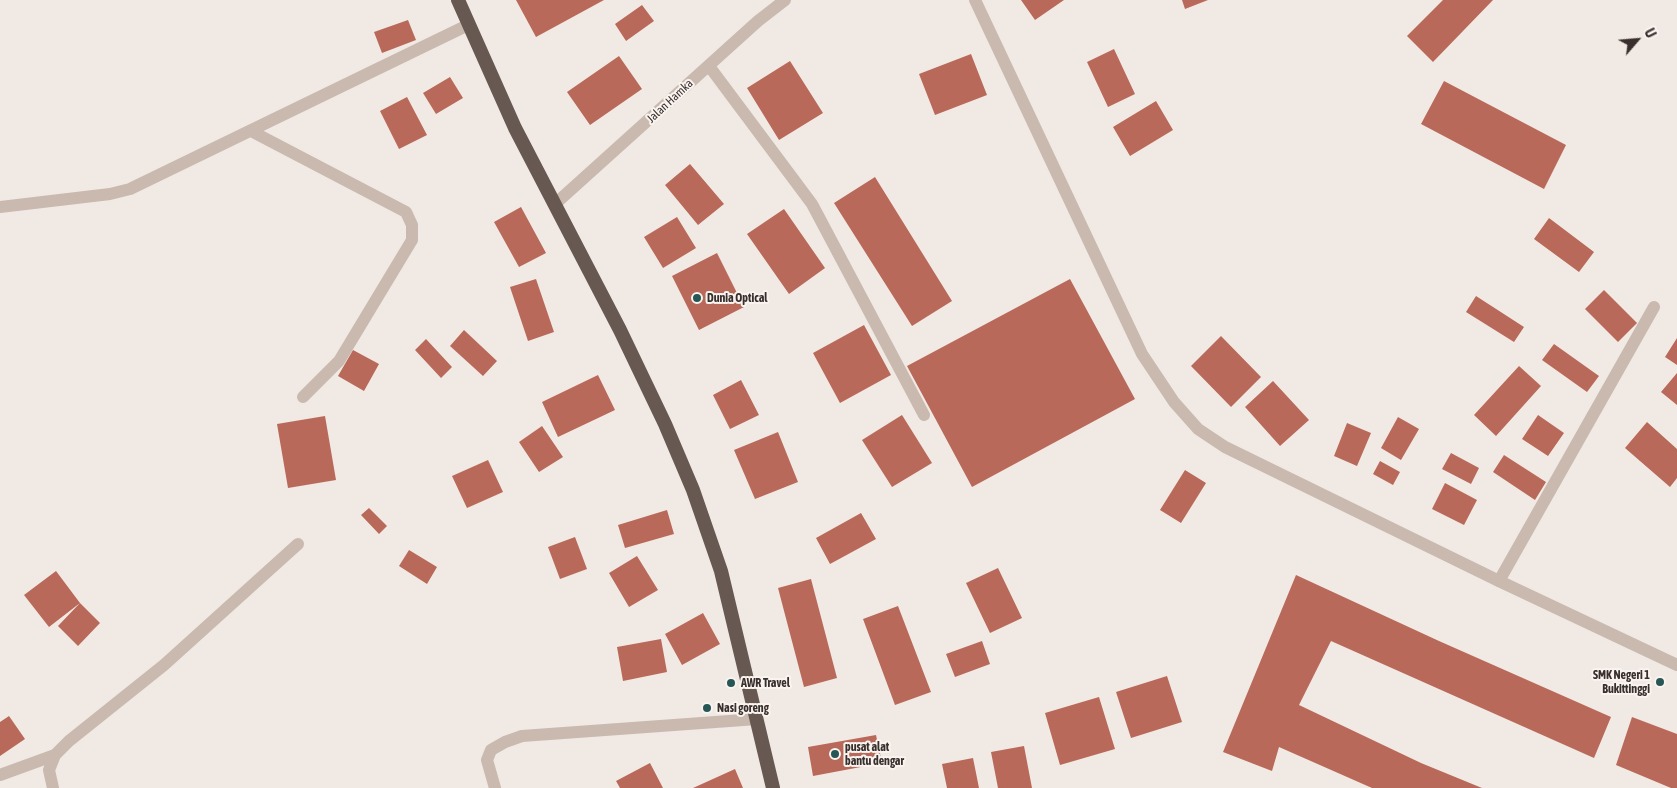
<!DOCTYPE html>
<style>
body{margin:0}
#map{position:relative;width:1677px;height:788px;overflow:hidden;background:#f1e9e3;font-family:"Asap Condensed",sans-serif}
canvas{display:block}
.north{position:absolute;left:1612px;top:15px;width:50px;height:50px;-webkit-text-stroke:4px #f9f4ef;paint-order:stroke;rotate:63deg;font-size:14px;font-weight:700;line-height:20px;text-align:center;color:#392f2d}
.north::after{content:'';display:block;margin:auto;width:18px;height:22px;background:#392f2d;clip-path:polygon(50% 0,100% 100%,50% 72%,0 100%)}
</style>
<div id="map">
<canvas width="1677" height="788"></canvas>
<div class="north">U</div>
</div>
<script>
const g = document.querySelector('canvas').getContext('2d');
g.lineJoin = 'round';
function fill(path, color) { g.fillStyle = color; g.fill(path, 'evenodd'); }
const poly = rows => new Path2D(rows.map(r => 'M' + r).join(''));
function stroke(path, color, width, dash) { g.strokeStyle = color; g.lineWidth = width; g.lineCap = dash ? 'butt' : 'round'; g.setLineDash(dash || []); g.stroke(path); }
function write(font, color, halo, rows, align = 'center') {
  g.font = font + ' "Asap Condensed",sans-serif'; g.lineWidth = 4; g.setLineDash([]); g.textBaseline = 'middle'; g.strokeStyle = halo; g.fillStyle = color; for (const [text, x, y, turn = 0] of rows) {
    g.save(); g.translate(x, y); g.rotate((+turn || 0) * Math.PI / 180); g.textAlign = isNaN(turn) ? turn : align; if (halo) g.strokeText(text, 0, 0); g.fillText(text, 0, 0); g.restore();
  }
}
fill(poly([
 [516,0,604,0,536,37],
 [1021,0,1064,0,1035,20],
 [1182,0,1208,0,1185,9],
 [1443,0,1493,0,1433,62,1407,36],
 [642,5,654,21,626,41,615,24],
 [408,20,416,40,382,53,374,32],
 [1114,49,1135,94,1108,107,1087,62],
 [971,54,987,95,935,115,919,74],
 [619,56,642,89,590,125,567,92],
 [790,61,823,113,779,140,747,88],
 [450,77,463,98,436,114,423,93],
 [1444,81,1566,145,1544,189,1421,124],
 [407,97,427,135,399,149,380,111],
 [1156,101,1173,130,1130,156,1113,127],
 [690,164,724,204,698,225,665,185],
 [875,177,952,301,912,326,834,203],
 [521,207,546,253,519,267,494,222],
 [784,209,825,268,789,294,747,234],
 [677,217,696,248,663,268,644,237],
 [1549,218,1594,252,1579,272,1534,239],
 [717,253,744,307,699,330,672,276],
 [536,279,554,332,528,341,510,287],
 [1070,279,1135,399,972,487,907,366],
 [1604,290,1637,323,1618,342,1585,309],
 [1476,296,1524,327,1514,342,1466,312],
 [864,325,891,375,840,403,813,353],
 [464,330,497,361,483,376,450,346],
 [1221,336,1261,377,1231,407,1191,366],
 [1677,338,1677,365,1665,357],
 [426,339,452,367,441,378,415,350],
 [1554,344,1599,376,1587,392,1542,360],
 [353,350,379,364,364,391,338,376],
 [1519,366,1541,386,1496,436,1474,415],
 [1677,373,1677,405,1661,392],
 [598,375,615,410,558,437,542,402],
 [741,380,759,415,730,429,713,395],
 [1273,381,1309,420,1280,446,1245,407],
 [902,415,932,463,892,487,862,440],
 [1538,415,1564,433,1548,456,1522,439],
 [325,416,336,480,288,488,277,424],
 [1398,417,1419,429,1401,460,1381,448],
 [1647,422,1677,449,1677,478,1670,487,1625,448],
 [1347,423,1371,433,1357,466,1334,456],
 [542,426,563,457,539,472,519,442],
 [778,432,798,482,755,499,734,450],
 [1451,453,1479,468,1471,484,1442,469],
 [1504,455,1546,482,1535,500,1493,472],
 [488,460,503,492,467,508,452,476],
 [1380,461,1400,472,1393,485,1373,474],
 [1185,470,1206,483,1181,523,1160,510],
 [1445,483,1477,500,1464,525,1432,509],
 [369,508,387,526,379,534,361,515],
 [667,510,674,534,625,548,618,525],
 [861,513,876,539,830,564,816,538],
 [575,537,587,569,560,579,548,547],
 [409,550,437,567,427,584,399,566],
 [637,556,658,590,629,607,609,573],
 [998,568,1022,618,990,633,966,583],
 [56,571,80,603,100,623,78,646,58,626,80,603,49,627,24,595],
 [1296,575,1439,641,1611,717,1594,758,1331,641,1299,705,1421,763,1482,788,1372,788,1279,747,1272,771,1223,752],
 [811,579,837,678,804,687,778,588],
 [898,606,931,692,895,705,863,619],
 [703,613,720,644,682,665,665,634],
 [661,639,667,672,623,681,617,647],
 [982,641,990,664,955,677,946,654],
 [1167,676,1182,722,1131,738,1116,692],
 [1099,697,1115,749,1060,765,1045,713],
 [9,716,25,739,0,756,0,722],
 [1632,717,1677,734,1677,788,1671,788,1616,765],
 [876,735,882,763,813,776,808,747],
 [1024,746,1032,788,998,788,991,752],
 [973,758,979,788,947,788,942,764],
 [650,763,663,788,620,788,616,781],
 [735,769,743,788,693,788]
]), '#b96959');
stroke(poly([
 [709,66,812,204,924,415],
 [251,131,406,212,412,225,412,240,339,361,303,397],
 [0,207,110,194,130,189,468,25],
 [1499,581,1654,307],
 [0,775,55,755],
 [53,788,49,770,55,755,69,741,164,665,298,544],
 [495,788,487,760,491,750,505,742,522,736,757,719]
]), '#c9b9af', 12);
stroke(poly([
 [975,0,1142,354,1174,402,1198,429,1225,447,1499,581,1677,665],
 [555,204,758,21,785,0]
]), '#c9b9af', 12);
stroke(poly([
 [458,0,515,128,620,330,665,424,693,490,721,571,773,788]
]), '#685852', 14);
for (const [x, y, r, color] of [
 [697,298,5,"#265655"],
 [1660,682,5,"#265655"],
 [731,683,5,"#265655"],
 [707,708,5,"#265655"],
 [835,754,5,"#265655"]
]) { const dot = new Path2D(); dot.arc(x, y, r, 0, 2 * Math.PI); g.fillStyle = color; g.fill(dot); stroke(dot, '#f9f4ef', 2); }
write('12px', '#392f2d', '#f9f4ef', [
 ["Jalan Hamka",670,101,-43]
]);
write('bold 12px', '#392f2d', '#f9f4ef', [
 ["Dunia Optical",707,298],
 ["SMK Negeri 1",1650,675,"right"],
 ["Bukittinggi",1650,689,"right"],
 ["AWR Travel",741,683],
 ["Nasi goreng",717,708],
 ["pusat alat",845,747],
 ["bantu dengar",845,761]
], 'left');
</script>
